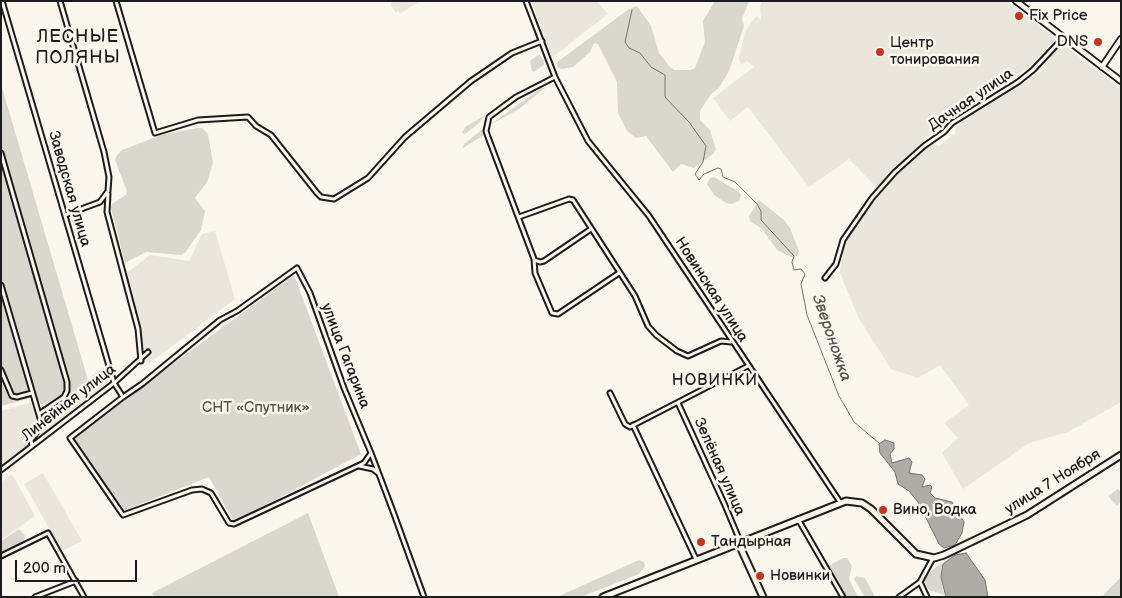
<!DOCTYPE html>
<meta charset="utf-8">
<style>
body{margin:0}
#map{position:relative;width:1122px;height:598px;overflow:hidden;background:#fbf7ec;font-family:"Balsamiq Sans",sans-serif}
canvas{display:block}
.frame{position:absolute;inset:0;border:2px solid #1c1c1c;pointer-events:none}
.scale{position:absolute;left:15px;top:560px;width:122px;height:22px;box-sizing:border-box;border:2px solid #1c1c1c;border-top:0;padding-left:6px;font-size:15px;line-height:18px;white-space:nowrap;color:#1c1c1c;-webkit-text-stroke:4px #fbf7ec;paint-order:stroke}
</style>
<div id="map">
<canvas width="1122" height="598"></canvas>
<div class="frame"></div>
<div class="scale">200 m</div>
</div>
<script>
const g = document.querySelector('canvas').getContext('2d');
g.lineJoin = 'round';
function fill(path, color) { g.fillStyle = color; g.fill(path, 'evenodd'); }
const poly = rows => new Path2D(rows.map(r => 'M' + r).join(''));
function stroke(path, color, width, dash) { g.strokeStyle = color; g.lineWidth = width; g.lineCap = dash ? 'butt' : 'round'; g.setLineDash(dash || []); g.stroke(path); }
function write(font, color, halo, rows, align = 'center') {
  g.font = font + ' "Balsamiq Sans",sans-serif'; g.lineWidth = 5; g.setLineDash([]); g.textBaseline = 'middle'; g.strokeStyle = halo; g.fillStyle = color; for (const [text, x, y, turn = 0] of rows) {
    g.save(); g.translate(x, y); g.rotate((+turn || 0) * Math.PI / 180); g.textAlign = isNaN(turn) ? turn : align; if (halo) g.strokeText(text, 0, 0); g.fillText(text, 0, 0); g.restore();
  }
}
fill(poly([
 [394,1,420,1,400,14,398,11,396,13,390,4],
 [531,1,597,1,608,14,550,59,543,33],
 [762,1,1007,1,1056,39,1028,68,926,138,878,189,849,159,809,187,748,107,730,121,713,98,754,67,747,61,741,65,739,59,745,32,756,16,761,20,760,6],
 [1061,43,1121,88,1121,402,1068,432,1029,443,963,489,942,453,958,438,944,423,969,405,940,365,918,378,891,369,858,317,840,273,844,244,875,200,901,169,930,143,939,146,955,133,956,126,1046,68,1042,64],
 [215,231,235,299,147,365,148,349,143,349,124,275,150,255,189,261,202,234],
 [103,367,108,384,33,444,1,466,1,411,33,402,38,420],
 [43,473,82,541,62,551,24,484],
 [12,474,35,516,1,540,1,482]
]), '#eae6dc');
fill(poly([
 [715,1,749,1,742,19,744,26,729,71,719,88,711,94,700,111,700,120,710,130,716,149,713,154,694,168,681,164,673,172,646,136,636,138,627,131,618,113,617,82,598,44,594,43,590,52,573,67,562,69,558,68,556,63,629,9,637,6,651,26,659,53,670,67,674,70,691,70,695,68,705,42,703,21],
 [539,54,544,61,544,65,534,72,532,71,530,61],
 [1,84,88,380,69,395,64,393,45,404,38,404,35,397,1,406],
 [541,88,545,88,519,109,490,125],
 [485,115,478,124,465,134,462,133,465,127],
 [197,128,202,128,208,134,213,163,207,182,195,198,205,211,201,230,185,253,181,255,146,252,125,263,111,208,112,204,126,195,127,191,115,160,117,155,122,150,161,135],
 [484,128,484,135,463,148,464,144],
 [714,177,739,192,741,195,739,201,732,204,726,203,714,195,707,184,710,178],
 [759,200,784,220,790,228,799,251,797,256,791,257,777,250,761,228,750,221,749,216],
 [294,275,361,454,234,522,209,477,125,510,72,438],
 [1118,489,1121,492,1121,501,1117,506,1108,496],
 [308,513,339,597,154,597,152,593],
 [19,529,25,536,24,541,1,553,1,541],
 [843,558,847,558,852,566,849,579,858,597,846,597,830,570,830,565],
 [639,560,644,562,645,566,639,574,581,597,557,597],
 [940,564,943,564,941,577,944,595,929,590,924,583,927,575],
 [856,576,865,578,875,597,865,597,854,579],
 [1121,577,1121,597,1101,597]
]), '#dad7ce');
const water = poly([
 [885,440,894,443,894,449,890,454,892,463,909,458,912,462,909,473,922,475,925,479,922,487,930,485,932,487,930,493,935,498,952,502,964,522,962,533,955,545,944,548,939,544,918,502,909,491,898,484,895,472,880,453,879,444,885,440],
 [966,553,985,580,988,597,946,597,941,577,943,564,955,555,966,553]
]);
fill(water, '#afaca5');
stroke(water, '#74726e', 1);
stroke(poly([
 [632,10,625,42,629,48,640,53,651,67,665,75,665,97,689,122,706,146,703,162,695,174,699,180,704,174,718,168,721,169,723,177,735,182,757,204,761,211,761,220,794,256,792,262,794,270,801,269,805,274,801,284,807,315,839,396,854,422,879,443]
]), '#74726e', 1);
const minor = poly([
 [2,1,114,383,123,397],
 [60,1,104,152,109,177,108,191,100,202,65,215],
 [116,1,155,133,198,120,248,117,256,126,271,135,317,193,321,197,334,199,368,178,405,137,471,81,512,53,542,41],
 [526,1,555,77,588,141,649,216,840,502],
 [555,77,516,97,489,117,486,131,488,137,534,259,535,273,552,313,558,314,619,273],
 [1,153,67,382,67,391,64,397,39,414],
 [108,194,107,212,138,329,141,361],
 [519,217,569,199,573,200,635,296,648,326,656,335,677,351,688,356,721,341,731,342],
 [534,260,540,262,544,261,591,229],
 [825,278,836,264,843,240,872,198,895,172,924,146,944,132,952,123,1018,82,1033,70,1063,38],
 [1,285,42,425,31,440,32,446],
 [1,370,12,396,17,397,32,393],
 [610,393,625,424,630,427,748,366],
 [678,403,724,503,740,541],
 [633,425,696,559],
 [371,453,364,463,234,524,229,523,211,493,202,489,192,490,123,515,70,438,123,397,142,384,220,320,237,311,297,268,310,293,344,388,371,453,394,514,424,597],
 [359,466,373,469,378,473],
 [1,470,114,383,148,352],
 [798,519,843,597],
 [1,556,48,533,84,597],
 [35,597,76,581],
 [899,597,920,582],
 [927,597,920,582,933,558]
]);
const tertiary = poly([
 [1016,1,1121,81],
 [1102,67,1121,39]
]);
const secondary = poly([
 [738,542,763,597],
 [603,597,846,501,862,503,871,509,916,554,934,558,944,555,1027,515,1121,455]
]);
stroke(minor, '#1c1c1c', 7);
stroke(tertiary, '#1c1c1c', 8);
stroke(secondary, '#1c1c1c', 9);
stroke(minor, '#fbf7ec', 3);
stroke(tertiary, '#fbf7ec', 4.5);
stroke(secondary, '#fbf7ec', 5);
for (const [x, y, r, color] of [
 [1019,16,5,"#c8321e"],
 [1098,42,5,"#c8321e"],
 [880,52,5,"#c8321e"],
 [883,510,5,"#c8321e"],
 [701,542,5,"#c8321e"],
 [760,576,5,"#c8321e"]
]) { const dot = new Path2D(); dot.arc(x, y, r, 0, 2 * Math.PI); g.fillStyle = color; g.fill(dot); stroke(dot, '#fbf7ec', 2); }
write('15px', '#1c1c1c', '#fbf7ec', [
 ["Fix Price",1029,16],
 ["DNS",1088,42,"right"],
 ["Центр",890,43],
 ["тонирования",890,60],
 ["Вино, Водка",893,510],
 ["Тандырная",711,542],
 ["Новинки",770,576]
], 'left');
write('15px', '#1c1c1c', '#fbf7ec', [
 ["Дачная улица",971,100,-34],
 ["Заводская улица",69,189,74],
 ["Новинская улица",711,290,57],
 ["улица Гагарина",345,356,69],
 ["Линейная улица",69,403,-38],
 ["Зелёная улица",719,467,66],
 ["улица 7 Ноября",1053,482,-32]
]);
write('15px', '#555451', '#fbf7ec', [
 ["СНТ «Спутник»",256,408]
]);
write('italic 16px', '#575653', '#fbf7ec', [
 ["Звероножка",831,338,71]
]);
g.letterSpacing = '1px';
write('16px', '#1c1c1c', '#fbf7ec', [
 ["НОВИНКИ",715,381]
]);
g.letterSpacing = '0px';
g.letterSpacing = '1px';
write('18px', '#1c1c1c', '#fbf7ec', [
 ["ЛЕСНЫЕ",78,37],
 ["ПОЛЯНЫ",78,58]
]);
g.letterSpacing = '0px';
</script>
